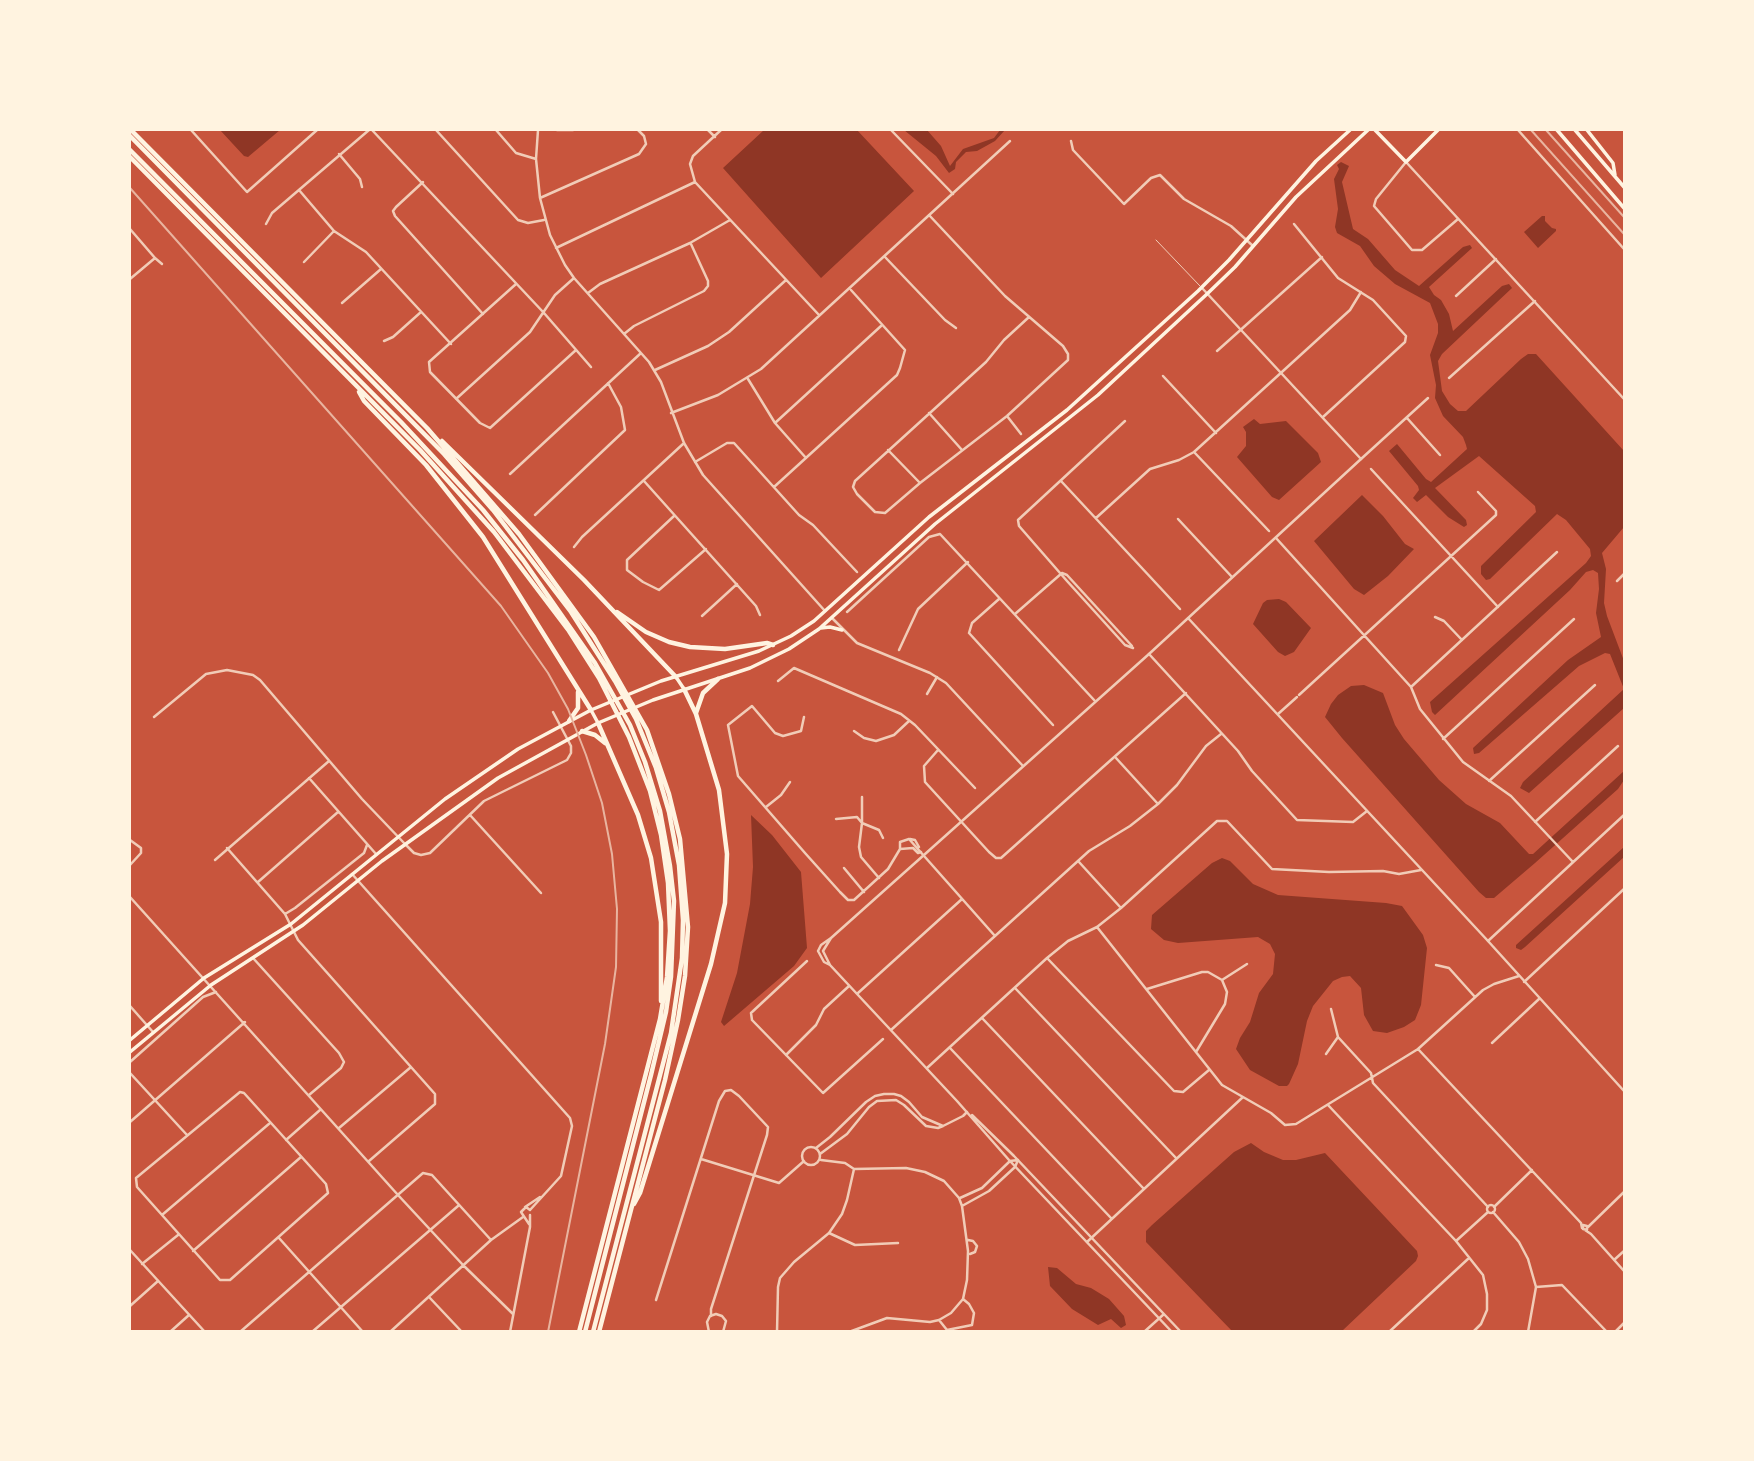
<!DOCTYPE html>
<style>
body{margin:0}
#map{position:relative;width:1754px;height:1461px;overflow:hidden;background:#c8553d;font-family:"Public Sans",sans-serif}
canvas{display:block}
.frame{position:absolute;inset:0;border:131px solid #fff3e0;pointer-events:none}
</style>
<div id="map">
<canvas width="1754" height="1461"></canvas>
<div class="frame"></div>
</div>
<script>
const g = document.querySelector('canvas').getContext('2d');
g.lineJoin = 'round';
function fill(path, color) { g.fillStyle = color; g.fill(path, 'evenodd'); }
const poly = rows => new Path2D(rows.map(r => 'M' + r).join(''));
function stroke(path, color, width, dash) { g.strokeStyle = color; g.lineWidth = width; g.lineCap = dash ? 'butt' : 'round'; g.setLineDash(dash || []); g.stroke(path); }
fill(poly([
 [220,130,280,130,248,157,244,156],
 [764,130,857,130,914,191,821,278,723,168],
 [904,130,927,130,941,146,950,166,963,149,994,138,1000,130,1005,130,995,141,977,151,966,152,956,162,955,169,949,173,936,156],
 [1341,162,1349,166,1342,182,1353,229,1368,239,1395,270,1419,286,1463,247,1470,245,1472,248,1429,287,1434,295,1441,300,1449,314,1453,331,1502,286,1509,284,1512,288,1442,354,1438,361,1442,391,1450,404,1458,411,1466,411,1521,359,1528,354,1536,354,1624,451,1624,527,1602,553,1606,569,1604,603,1607,616,1624,661,1624,708,1529,793,1520,788,1523,782,1624,689,1610,654,1605,653,1579,666,1479,753,1474,754,1473,748,1568,660,1601,637,1596,613,1599,589,1598,573,1593,570,1586,572,1570,590,1435,715,1432,712,1430,702,1586,563,1591,556,1590,549,1566,520,1557,514,1490,579,1486,580,1481,574,1481,566,1536,512,1535,506,1479,456,1435,488,1466,520,1467,525,1464,527,1448,517,1426,495,1417,502,1413,498,1419,490,1418,486,1389,451,1397,444,1426,479,1431,482,1467,449,1466,445,1463,437,1443,416,1435,398,1436,385,1430,355,1438,333,1438,324,1430,303,1395,284,1374,266,1360,246,1337,233,1335,227,1338,209,1334,179,1339,169,1337,165],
 [1542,216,1545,216,1545,221,1552,228,1556,229,1556,231,1538,248,1524,232],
 [1254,419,1260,424,1286,421,1318,453,1321,462,1279,500,1272,497,1237,457,1246,446,1246,432,1243,427],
 [1362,495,1383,516,1405,544,1414,549,1388,576,1364,595,1354,589,1314,541],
 [1279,599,1286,602,1311,628,1294,652,1285,656,1278,652,1253,624,1263,603,1267,600],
 [1364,685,1383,693,1395,725,1404,739,1439,780,1466,804,1500,823,1529,854,1533,854,1624,771,1624,780,1618,789,1535,863,1494,898,1486,898,1479,892,1342,738,1325,717,1331,704,1338,695,1351,686],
 [751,815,772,835,801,872,807,948,794,966,724,1026,721,1022,737,973,750,904,753,867],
 [1624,847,1624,857,1525,947,1521,950,1516,948,1516,945],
 [1222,858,1230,861,1253,884,1278,895,1386,903,1402,906,1423,935,1427,948,1421,1005,1415,1020,1404,1027,1387,1033,1373,1031,1364,1015,1361,988,1350,976,1342,977,1333,981,1313,1006,1307,1021,1298,1064,1289,1084,1287,1086,1279,1086,1250,1070,1236,1049,1240,1038,1250,1022,1259,993,1273,974,1275,954,1270,944,1258,937,1178,943,1164,940,1151,929,1152,915,1212,863],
 [1251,1143,1264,1152,1283,1160,1296,1160,1325,1153,1417,1251,1418,1256,1416,1261,1342,1331,1232,1331,1146,1242,1146,1231,1152,1225,1234,1152],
 [1048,1267,1057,1268,1076,1284,1091,1288,1109,1299,1124,1316,1126,1325,1121,1328,1111,1319,1098,1325,1072,1309,1050,1286]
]), '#8f3625');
stroke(poly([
 [1156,240,1200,286]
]), '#f1ccb7', 1);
stroke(poly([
 [191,130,247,192,317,130],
 [372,130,544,313,591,367],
 [436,130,518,220,528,223,544,220],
 [496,130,516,153,536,159],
 [538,130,536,159,540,198,550,235,565,265,574,278,649,362,661,382,684,443,703,475,825,611],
 [557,130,573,130],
 [708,130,715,137],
 [721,130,693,156,690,164,695,182,819,315],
 [891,130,953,194],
 [1071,141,1073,150,1124,204,1151,178,1160,175,1184,199,1231,226,1253,246],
 [339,154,360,179,362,187],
 [1406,162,1376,199,1374,206,1412,250,1422,250,1458,219],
 [423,182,396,207,393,211,395,216,483,314],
 [299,190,334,231,366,252,451,344],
 [540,198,639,154,646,144,644,136,638,130],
 [929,215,1005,296,1063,346,1068,354,1068,360,1007,416,920,483,885,513,875,512,857,494,853,487,855,481,986,362,1004,340,1029,317],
 [266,224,272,213,369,130],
 [1294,224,1338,278,1373,300,1406,336,1405,342,1323,417],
 [130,229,155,258],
 [556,248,695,182],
 [885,257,945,320,956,328],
 [304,262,334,231],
 [130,279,155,258,162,264],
 [516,284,429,362,430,372,480,423,490,428,576,350],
 [588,293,600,284,690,243,730,220],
 [1456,296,1496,259],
 [342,303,381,269],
 [624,334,634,326,704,291,708,286,708,281,691,244],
 [384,341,393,337,421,312],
 [1217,351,1322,257],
 [655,370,708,346,729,332,786,280],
 [1163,376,1216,433],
 [1449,378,1535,301],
 [748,379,775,423,806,458],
 [456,399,530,332,555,295,574,278],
 [671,413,718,395,761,369,1010,141],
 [929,413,962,450],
 [1007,416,1021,434],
 [1407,418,1440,455],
 [1125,421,1018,520,1019,526,1067,581,1125,645,1133,648],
 [775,423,881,326],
 [888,450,920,483],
 [1194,452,1269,531],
 [1361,459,1428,398],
 [695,462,727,443,734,443,799,515,813,525,857,572],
 [1371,469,1498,607],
 [510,474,641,353],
 [644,481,756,606,760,615],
 [1061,481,1180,609],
 [774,487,897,375,900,368,905,350,851,290],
 [535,515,625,430,621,407,608,383],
 [674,516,627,560,627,570,643,582,659,590,706,549],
 [1096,518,1150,469,1179,460,1194,452,1350,310,1361,292],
 [1178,519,1232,577],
 [1276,538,1411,687,1420,709,1463,762,1511,796,1573,862],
 [574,547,582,537,683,444],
 [1062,573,1067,575,1132,646],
 [1617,581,1624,574],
 [999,599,972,623,969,633,1053,725],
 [847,612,929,537,940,534,1095,701],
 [1015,614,1062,573],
 [702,616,737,584],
 [1435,617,1444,621,1462,640],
 [899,650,918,609,968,562],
 [1149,654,1238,751,1252,771,1297,820,1353,822,1367,811],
 [778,681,794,668,901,714,915,725,975,788],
 [1411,687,1557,552],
 [927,694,937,677],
 [1299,695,1496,515,1496,511,1478,492],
 [1278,714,1297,697],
 [154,717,206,674,227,670,253,675,260,680,362,799,405,844,414,853,421,855,430,853,484,801,567,760,571,753,571,746,553,712],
 [804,717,801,731,783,736,775,733,752,706,728,725,738,776,805,853,840,892,848,900,854,900,888,869,900,849,900,842,909,839,995,936],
 [854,731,864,738,876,741,894,735,909,721],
 [1443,739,1574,619],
 [938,750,924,766,925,782,989,852,996,858,1001,858,1186,693],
 [1116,758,1158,804],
 [309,778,376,854],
 [1489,781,1595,685],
 [862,797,862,823,879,830,883,838],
 [766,807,781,795,790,782],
 [470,815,541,893],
 [836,819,857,817,862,823,859,847,861,857,879,878],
 [1535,822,1618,746],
 [910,839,915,840,919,847],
 [130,840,141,848,141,853,130,865],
 [227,848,285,914,298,940,435,1094,435,1104,369,1161],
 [900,849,913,848,918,853,921,852],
 [215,860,329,761],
 [1079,862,1121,908],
 [844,868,864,892],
 [352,874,570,1118,572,1126,561,1176,530,1210],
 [258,882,338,812],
 [130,897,398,1195,463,1265,513,1314],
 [285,914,295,908,364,853,367,845],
 [1097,927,1222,1085,1271,1113,1285,1125,1296,1124,1418,1049,1483,990,1494,984,1519,976],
 [1488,941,1624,815],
 [253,958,339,1053,344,1062,341,1068,309,1095],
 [1047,958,1174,1091,1183,1092,1209,1070],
 [807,961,751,1013,752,1020,823,1093,883,1039],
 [1436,965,1449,968,1475,997],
 [1222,980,1247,964],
 [1524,982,1624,889],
 [1015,988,1176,1158],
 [1147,989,1202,972,1208,972,1222,980],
 [858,993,962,899],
 [130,1006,153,1032],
 [982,1018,1144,1189],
 [891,1030,1089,851,1130,826,1158,804,1177,785,1206,746,1221,734],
 [1338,1037,1371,1073,1373,1083,1488,1207],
 [1492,1043,1539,999],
 [950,1048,1111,1218],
 [1418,1049,1581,1223,1582,1228],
 [1196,1052,1225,1004,1227,992,1222,980],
 [1326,1054,1338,1037,1331,1009],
 [786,1055,816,1025,824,1009,849,986],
 [130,1062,203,997,216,992],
 [927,1068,1047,958,1068,941,1097,927,1121,908,1217,821,1227,821,1272,869,1329,872,1383,871,1399,874,1421,870],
 [130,1073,187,1135],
 [240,1092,244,1093,326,1184,328,1193,230,1280,220,1280,137,1187,136,1178,240,1092],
 [1328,1105,1456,1241,1483,1275,1487,1294,1487,1310,1481,1324,1473,1332],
 [130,1122,245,1022],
 [943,1126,963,1116,967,1112],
 [339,1128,411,1067],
 [286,1140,320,1110],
 '802 1156a9 9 0 1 1 18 0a9 9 0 1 1-18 0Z',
 [816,1148,830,1137,866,1102,875,1096,884,1094,894,1094,901,1096,909,1102,922,1117,943,1126,938,1128,926,1126,904,1105,896,1100,877,1101,869,1107,847,1134,820,1154],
 [701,1159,779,1183,804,1161],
 [821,1160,845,1163,854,1169],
 [960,1198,982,1188,1010,1161,1018,1160],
 '1487 1209a4 4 0 1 1 8 0a4 4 0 1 1-8 0Z',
 [962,1206,989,1191,1015,1167,1018,1160],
 [525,1207,540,1197],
 [1494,1207,1532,1170],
 [1493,1212,1519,1242,1528,1259,1536,1287,1528,1332],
 [162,1215,270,1123],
 [529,1224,521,1212,526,1207,530,1210],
 [1583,1225,1587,1226,1587,1230,1583,1229,1583,1225],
 [1588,1227,1624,1192],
 [1585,1230,1591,1234,1624,1271],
 [829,1233,855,1245,898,1243],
 [279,1238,363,1332],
 [968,1240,973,1241,977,1246,975,1252,970,1254],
 [1456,1241,1488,1212],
 [1087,1242,1243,1097],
 [193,1251,301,1157],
 [1614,1260,1624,1251],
 [142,1264,178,1235],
 [1536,1287,1562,1285,1607,1332],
 [429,1297,462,1332],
 [656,1300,719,1101,725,1091,731,1090,739,1096,768,1127,767,1135,711,1309,711,1316],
 [130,1306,158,1281],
 [939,1320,947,1330,972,1325,974,1313,969,1304,963,1299],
 [170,1332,189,1315],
 [240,1332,423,1173,432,1175,491,1240],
 [312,1332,458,1206],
 [390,1332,491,1240,523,1217],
 [510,1332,530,1227,530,1215],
 [709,1332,707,1322,710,1316,716,1314,722,1316,726,1321,723,1332],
 [777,1332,778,1287,780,1278,794,1262,829,1233,842,1214,847,1200,854,1169],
 [849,1332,887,1318,930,1322,939,1320,951,1313,963,1299,967,1280,968,1251,962,1206,959,1198,944,1181,925,1172,906,1168,854,1169],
 [1389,1332,1469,1258],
 [1615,1332,1624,1323]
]), '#f1ccb7', 2.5);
stroke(poly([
 [1518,130,1624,249],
 [1406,162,1624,399],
 [832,618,857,643,930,673,946,683,1023,766],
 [1188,618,1488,941,1624,1091],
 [830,965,824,962,818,951,821,945,831,938],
 [972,1115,1014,1156,1181,1332],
 [130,1250,205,1332],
 [1144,1332,1164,1314],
 [1172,1332,1009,1160,957,1101,830,965,823,951,831,938,1149,654,1361,459,1202,288]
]), '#f1ccb7', 2.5);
stroke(poly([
 [1375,130,1406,162,1438,130]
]), '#fff3e0', 3.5);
stroke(poly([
 [1557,130,1624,208],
 [1575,130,1624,187],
 [1587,130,1613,163,1615,175],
 [821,628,830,627,842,630],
 [676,677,684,689],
 [591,710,598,723],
 [130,1040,204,978,291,924,445,799,518,749,591,710,661,681,759,651,791,636,814,621,929,517,1067,410,1198,291,1229,260,1316,161,1350,130],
 [130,1052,211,985,303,925,382,861,498,778,598,723,653,700,750,668,789,649,819,629,935,524,1098,395,1207,294,1235,267,1296,197,1368,130]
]), '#fff3e0', 3.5);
stroke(poly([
 [131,130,427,428,519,534,594,637,647,730,669,794,680,839,688,927,685,976,678,1020,665,1080,599,1332],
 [130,136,444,454,493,510,571,612,615,681,636,719,656,768,669,812,679,865,683,920,682,958,671,1033,593,1332],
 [130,150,401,422,483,510,523,560,595,663,630,725,645,762,660,811,670,866,674,901,671,977,666,1012,651,1075,585,1332],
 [130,157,420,450,494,532,569,631,599,678,629,737,650,791,661,835,668,883,670,931,667,977,660,1019,579,1332],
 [359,392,364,401,426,465,483,537,591,710],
 [442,441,584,580,676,677],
 [617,612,646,632,669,642,690,647,725,649,767,643,773,645],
 [696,713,703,693,718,679],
 [569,721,578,708,578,692],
 [598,723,638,815,651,858,661,922,661,1001],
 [582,731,595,735,605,743],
 [634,1204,640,1193,711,964,725,903,727,854,719,790,696,714,684,689]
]), '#fff3e0', 4.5);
stroke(poly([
 [1531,130,1624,234],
 [1546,130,1624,217],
 [130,188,501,606,548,673,568,709,586,755,602,803,612,854,617,909,616,967,605,1044,548,1332]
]), '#e9b49f', 2);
</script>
